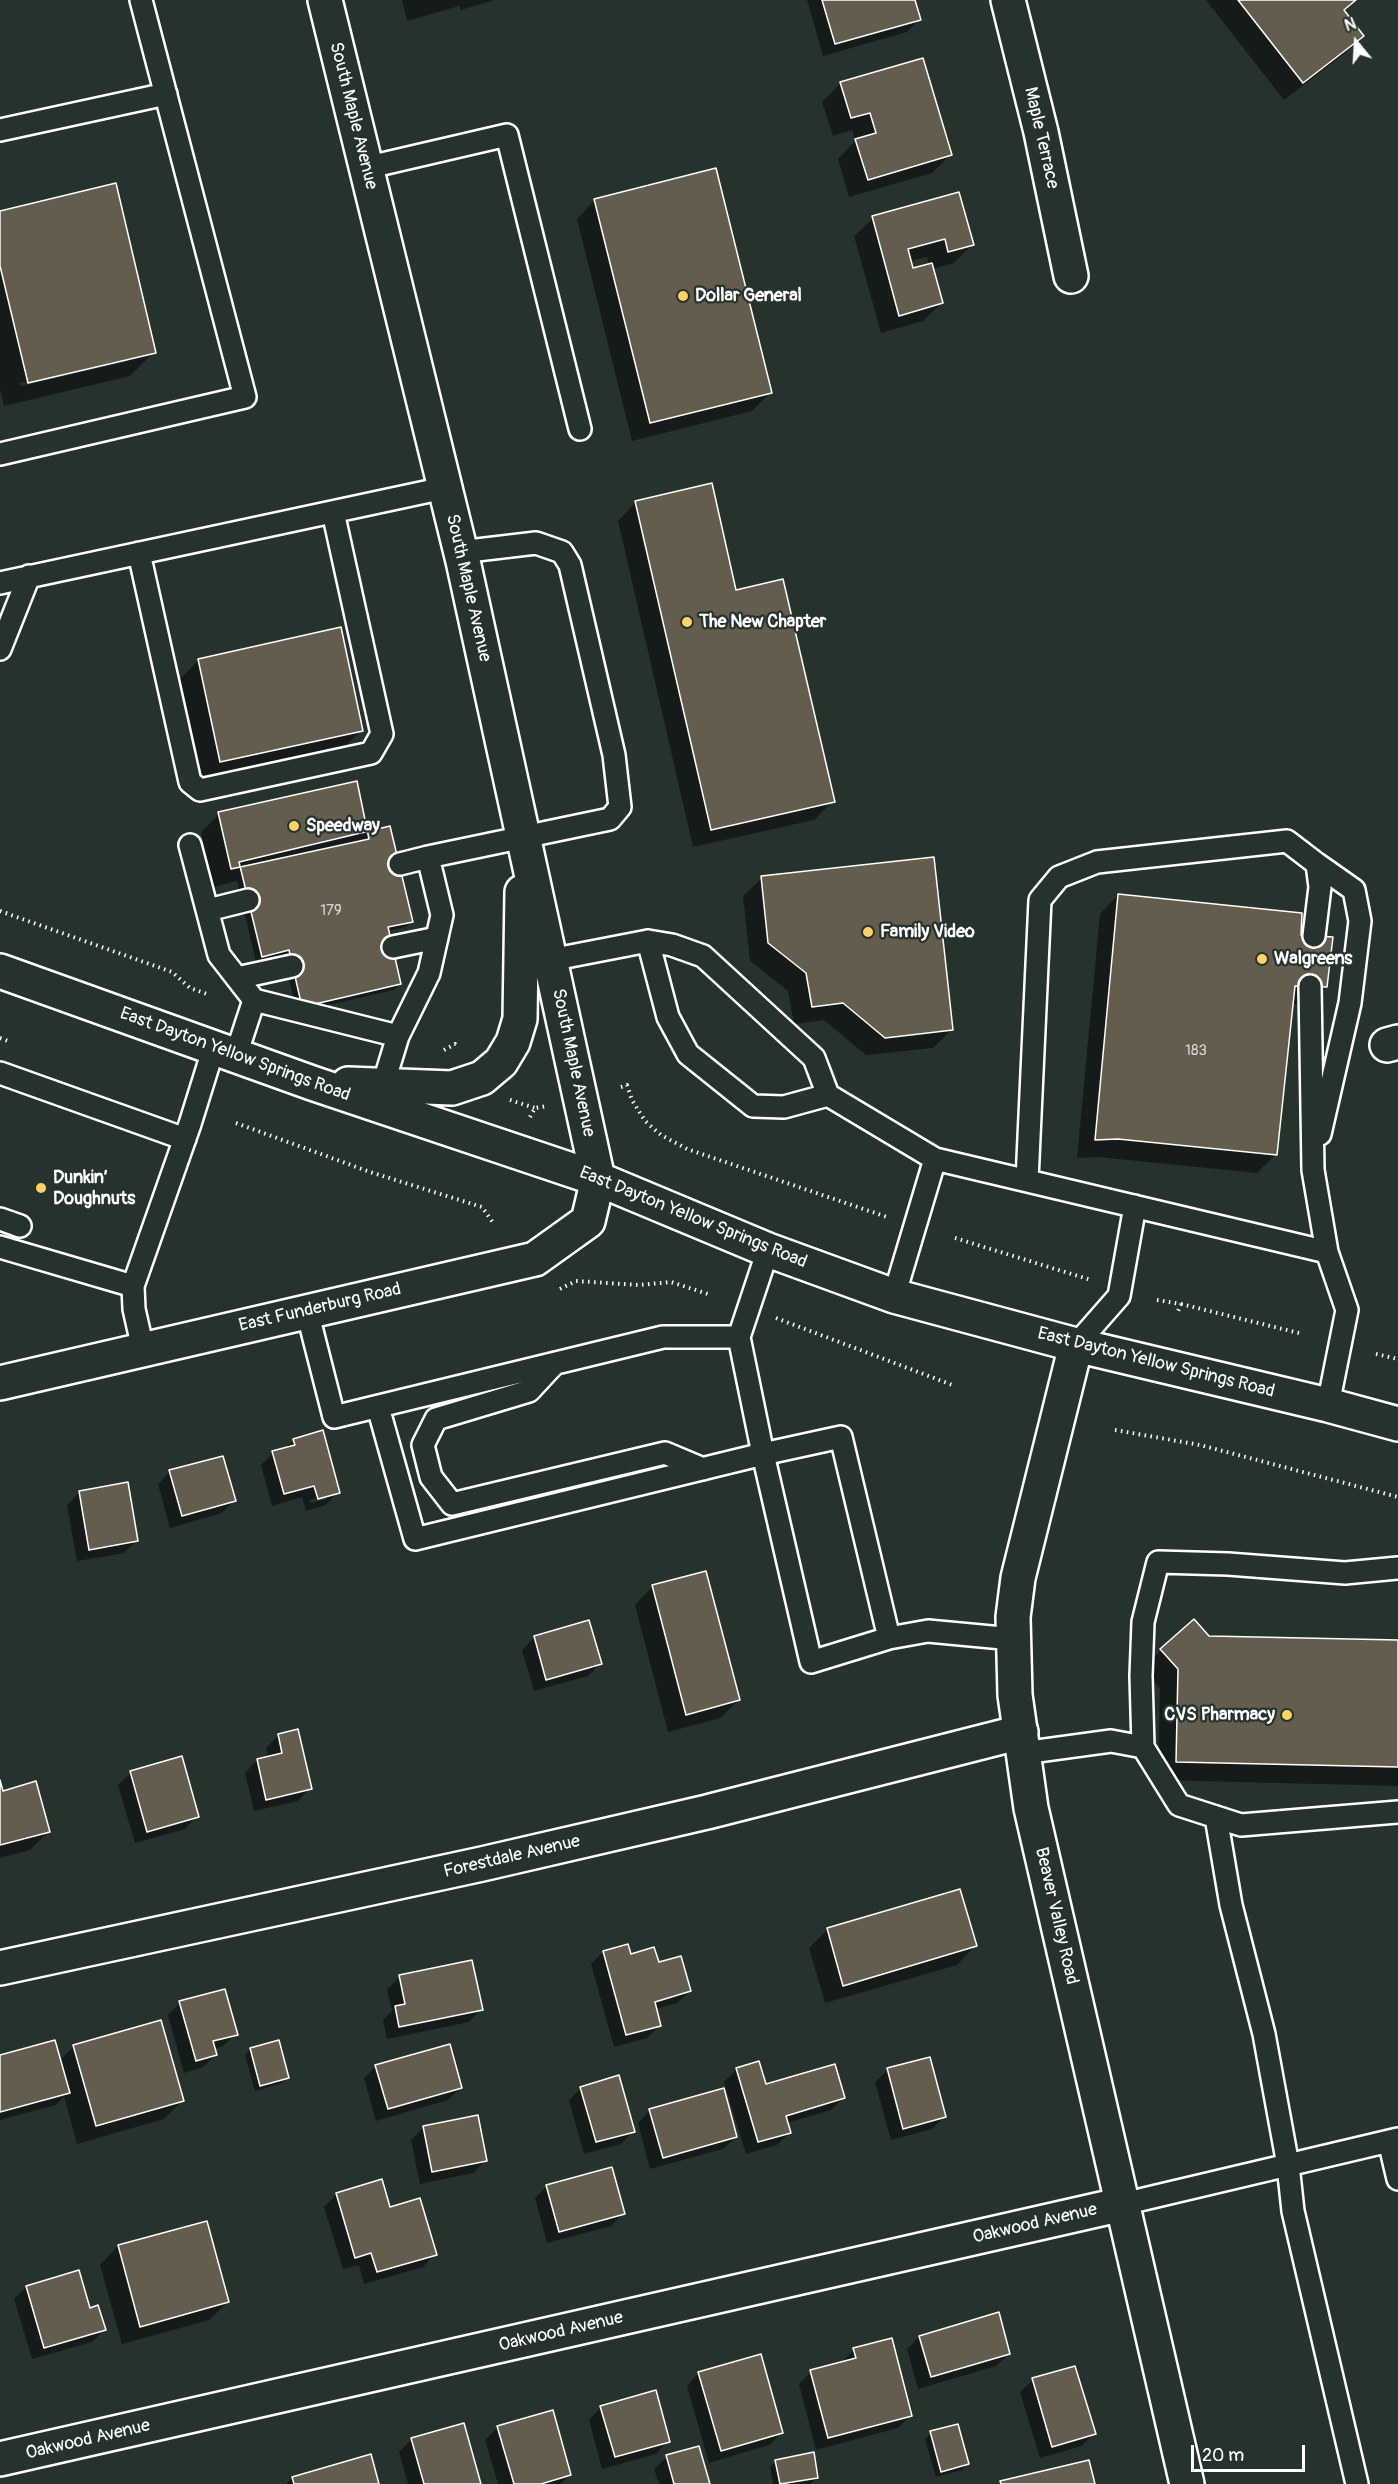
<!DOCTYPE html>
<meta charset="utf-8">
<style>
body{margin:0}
#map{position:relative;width:1398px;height:2484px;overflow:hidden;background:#26332d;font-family:Pangolin,sans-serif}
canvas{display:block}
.north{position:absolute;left:1326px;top:12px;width:60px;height:60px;-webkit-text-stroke:4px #26332d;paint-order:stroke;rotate:342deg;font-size:16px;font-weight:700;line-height:24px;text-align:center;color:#fff}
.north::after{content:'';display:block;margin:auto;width:21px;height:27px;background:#fff;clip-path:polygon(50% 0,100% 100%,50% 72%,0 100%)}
.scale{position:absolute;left:1191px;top:2445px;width:114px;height:27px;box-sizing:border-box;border:3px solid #fff;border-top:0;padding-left:8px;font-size:18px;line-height:21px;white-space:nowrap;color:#fff;-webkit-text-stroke:4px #26332d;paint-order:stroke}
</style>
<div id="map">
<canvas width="1398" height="2484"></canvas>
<div class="north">N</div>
<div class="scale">20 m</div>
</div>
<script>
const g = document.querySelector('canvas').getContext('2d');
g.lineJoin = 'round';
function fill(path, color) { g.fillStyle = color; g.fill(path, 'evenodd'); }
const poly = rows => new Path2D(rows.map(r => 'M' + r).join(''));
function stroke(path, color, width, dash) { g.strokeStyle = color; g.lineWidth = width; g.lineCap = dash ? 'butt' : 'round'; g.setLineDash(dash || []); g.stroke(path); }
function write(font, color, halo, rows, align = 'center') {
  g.font = font + ' Pangolin,sans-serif'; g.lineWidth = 4.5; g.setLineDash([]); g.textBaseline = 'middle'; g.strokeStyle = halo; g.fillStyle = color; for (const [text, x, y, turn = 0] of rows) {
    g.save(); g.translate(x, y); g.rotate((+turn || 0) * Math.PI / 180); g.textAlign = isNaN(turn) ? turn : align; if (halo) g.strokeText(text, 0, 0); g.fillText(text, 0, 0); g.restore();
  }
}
fill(poly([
 [402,0,494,0,461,10,459,6,407,21],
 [807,0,914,0,919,20,907,32,823,56],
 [1206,0,1357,0,1344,12,1362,36,1344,54,1284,100],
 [841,83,950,155,932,173,849,197,838,159,855,141,852,130,833,136,822,102],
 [595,200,771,392,752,411,632,441,577,219],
 [0,212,154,352,130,376,4,406,0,389],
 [128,358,128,361,21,386,20,383],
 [873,218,972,245,954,263,932,269,942,303,923,321,881,333,854,236],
 [927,257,929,266,912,270,910,261],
 [636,502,833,801,814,820,693,847,618,521],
 [199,660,361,730,343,749,202,779,180,679],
 [219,814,367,834,412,921,406,927,387,931,400,984,394,990,297,1012,283,955,256,962,237,881,213,887,201,832],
 [762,878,952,1029,933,1048,866,1055,824,1020,794,1024,788,991,750,961,743,896],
 [1118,895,1299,936,1326,987,1307,1005,1292,1004,1276,1154,1257,1173,1098,1157,1077,1158,1100,914],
 [294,1440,338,1492,326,1505,306,1511,302,1497,272,1506,261,1465,273,1453,284,1449],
 [326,1495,326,1499,311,1503,310,1500],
 [170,1472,234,1501,222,1513,170,1528,158,1484],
 [80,1492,136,1541,124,1553,77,1561,67,1505],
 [653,1586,739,1700,720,1718,668,1732,635,1605],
 [1193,1621,1208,1637,1398,1641,1398,1786,1158,1780,1160,1688,1142,1668],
 [535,1637,600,1664,588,1676,534,1691,522,1650],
 [279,1735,310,1788,298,1801,254,1811,245,1773,257,1760,268,1758,266,1748],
 [131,1773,197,1816,185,1829,135,1843,118,1785],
 [0,1786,2,1792,48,1832,30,1850,0,1858],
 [828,1929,975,1946,957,1965,825,2003,809,1948],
 [603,1952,630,1955,658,1964,690,1991,677,2003,656,2009,660,2025,647,2038,614,2047,591,1964],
 [400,1977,481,2009,469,2022,387,2039,383,2020,392,2011,387,1989],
 [180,2003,236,2034,223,2046,214,2049,216,2055,203,2067,184,2073,168,2015],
 [74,2046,182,2101,164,2119,77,2144,64,2096,56,2105,0,2120,0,2057,59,2061],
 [250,2049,287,2077,282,2083,255,2091,245,2055],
 [376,2066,461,2088,448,2100,376,2121,364,2078],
 [737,2069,765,2086,843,2098,831,2110,787,2123,790,2132,777,2145,746,2154,724,2082],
 [888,2070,945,2116,932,2129,891,2140,875,2082],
 [581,2088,633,2131,621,2144,584,2154,569,2100],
 [650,2110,736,2137,723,2149,650,2169,638,2123],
 [424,2127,485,2161,473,2173,420,2184,411,2140],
 [547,2186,623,2213,611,2226,547,2243,535,2198],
 [337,2194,389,2208,435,2254,423,2267,364,2284,359,2265,343,2269,324,2207],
 [206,2223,228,2302,209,2320,122,2344,100,2265,118,2246],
 [26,2287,89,2310,104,2330,92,2342,32,2359,14,2299],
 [919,2337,1009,2354,996,2366,918,2389,907,2349],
 [854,2350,910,2416,898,2428,816,2450,799,2384,811,2372,842,2362],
 [699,2373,782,2433,769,2445,709,2463,687,2386],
 [1033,2380,1094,2433,1082,2446,1040,2458,1020,2392],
 [601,2407,668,2441,656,2454,602,2469,589,2420],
 [498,2427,570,2475,560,2484,498,2484,485,2440],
 [931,2433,967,2464,962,2470,936,2477,925,2439],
 [412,2439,479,2484,408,2484,399,2452],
 [667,2457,709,2484,659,2484,654,2469],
 [776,2461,817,2478,810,2484,773,2484,770,2467],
 [292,2478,378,2484,286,2484]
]), '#0007');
const building = poly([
 [822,0,915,0,921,20,835,44,822,0],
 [1238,0,1356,0,1344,10,1364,36,1303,83,1238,0],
 [923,58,952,155,868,180,855,139,876,133,870,113,851,118,840,82,923,58],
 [716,168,772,393,650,423,594,199,716,168],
 [116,183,156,353,28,383,0,266,0,211,116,183],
 [959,192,974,245,948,252,945,239,908,249,913,268,932,263,943,303,899,316,872,216,959,192],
 [712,483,736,590,783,579,835,802,711,830,635,501,712,483],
 [341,627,363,731,220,762,198,659,341,627],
 [357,781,369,839,231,869,218,812,357,781],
 [390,826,413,922,388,927,401,984,302,1007,289,950,262,957,239,862,390,826],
 [934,857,953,1030,885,1038,843,1003,812,1007,806,973,768,943,761,876,934,857],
 [1118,894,1302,913,1301,935,1333,937,1327,987,1295,986,1277,1155,1118,1139,1095,1140,1118,894],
 [323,1430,340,1493,318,1499,314,1486,284,1494,272,1451,295,1445,293,1439,323,1430],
 [223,1456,236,1501,182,1516,169,1470,223,1456],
 [128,1482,138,1541,89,1550,79,1491,128,1482],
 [706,1571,740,1700,686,1715,652,1585,706,1571],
 [1194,1619,1209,1636,1398,1640,1398,1767,1176,1762,1178,1669,1160,1649,1194,1619],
 [589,1620,602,1664,546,1680,534,1636,589,1620],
 [298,1729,312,1789,266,1800,257,1759,282,1753,278,1734,298,1729],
 [182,1756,199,1817,147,1832,130,1771,182,1756],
 [0,1780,3,1791,36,1781,50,1832,0,1845,0,1780],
 [960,1889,977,1946,843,1986,827,1928,960,1889],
 [628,1944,631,1954,654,1947,659,1962,681,1956,691,1991,655,2002,661,2026,626,2035,603,1951,628,1944],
 [472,1960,483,2010,399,2027,395,2006,405,2004,399,1975,472,1960],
 [225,1989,238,2035,213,2041,217,2055,196,2061,179,2001,225,1989],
 [161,2020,184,2101,96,2126,73,2045,161,2020],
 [55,2040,70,2093,0,2112,0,2055,55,2040],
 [279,2040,289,2078,260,2086,250,2048,279,2040],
 [450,2044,462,2088,388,2109,375,2065,450,2044],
 [930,2057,946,2117,903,2129,887,2068,930,2057],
 [759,2061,766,2084,835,2064,845,2098,786,2116,791,2133,758,2142,736,2068,759,2061],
 [619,2075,635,2132,596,2142,580,2087,619,2075],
 [724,2088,737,2137,663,2158,649,2109,724,2088],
 [478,2115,487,2161,432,2172,423,2126,478,2115],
 [612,2167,625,2214,559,2232,546,2185,612,2167],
 [382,2179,390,2207,420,2198,437,2255,377,2272,371,2253,355,2258,336,2193,382,2179],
 [207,2221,229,2302,140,2327,118,2245,207,2221],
 [79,2270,90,2308,98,2305,106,2330,44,2348,26,2286,79,2270],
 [999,2312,1010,2354,931,2377,919,2336,999,2312],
 [892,2338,912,2416,828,2438,810,2370,856,2358,853,2348,892,2338],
 [761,2354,783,2433,721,2451,698,2372,761,2354],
 [1075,2366,1096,2434,1052,2447,1032,2378,1075,2366],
 [656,2390,670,2442,615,2457,600,2406,656,2390],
 [553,2410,571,2475,541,2484,514,2484,497,2426,553,2410],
 [464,2423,481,2484,424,2484,411,2438,464,2423],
 [958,2424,969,2464,941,2472,930,2431,958,2424],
 [699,2446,710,2484,674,2484,666,2455,699,2446],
 [814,2452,818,2478,780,2484,775,2460,814,2452],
 [371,2454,379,2484,294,2484,292,2477,371,2454],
 [1089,2460,1095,2484,1001,2484,1000,2481,1089,2460]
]);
fill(building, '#645c4d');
stroke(building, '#fff', 1.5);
const lane = poly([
 [0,130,166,94],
 [365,168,507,135,580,429],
 [0,454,245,397,141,0],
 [139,553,190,782,200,790,371,753,382,734,333,512],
 [0,583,444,488],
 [0,649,29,576],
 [190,845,219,955,254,1000],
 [400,864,428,857],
 [1317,864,1354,890,1360,921,1350,1003,1320,1134],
 [208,910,248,900],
 [648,941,668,1017,688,1054,753,1106,784,1107,828,1095],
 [393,947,437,938],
 [550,960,648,941,672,945,703,956,814,1058,828,1095,935,1159,1327,1252],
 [237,978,292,966],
 [1310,986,1313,1170,1327,1252,1347,1310,1328,1405],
 [398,1036,429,973,442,915,428,857,610,819,620,807,614,755,570,565,562,552,536,543,460,552],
 [236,1055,254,1000,398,1036,383,1085],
 [0,1073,185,1139],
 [1027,1180,1040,900,1059,877,1097,862,1287,841,1317,864,1320,887,1314,936],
 [0,1219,20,1226],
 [0,1247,133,1286],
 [768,1250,739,1337,763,1454,811,1662,889,1638,928,1631,1013,1639],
 [894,1296,935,1159],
 [307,1311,334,1417,663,1337,739,1337],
 [1076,1345,1119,1296,1135,1206],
 [143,1349,134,1309,133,1286,190,1124,214,1047],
 [555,1363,529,1391,436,1419,423,1445,431,1477,452,1504,665,1453,703,1469],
 [378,1407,415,1539,763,1454,841,1437,889,1638],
 [1398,1568,1345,1573,1228,1564,1158,1562,1143,1622,1141,1676,1143,1747,1179,1805,1241,1825,1398,1812],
 [1023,1753,1111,1741,1143,1747],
 [1216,1817,1231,1905,1264,2034,1288,2165,1293,2211,1357,2484],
 [1389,2141,1398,2179],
 [1123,2204,1398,2139]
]);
const street = poly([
 [1008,0,1041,132,1071,276],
 [1387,1045,1398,1042],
 [0,1968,482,1864,707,1812,1021,1732],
 [0,2459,1123,2204]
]);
const secondary = poly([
 [0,971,312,1083,598,1179,768,1250,894,1296,1076,1345,1328,1405,1398,1424],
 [348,1084,452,1088,482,1078,501,1062,513,1042,520,1019,522,892],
 [1076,1345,1018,1578,1013,1617,1015,1695,1031,1808,1187,2484],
 [0,1383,535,1259,588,1221,598,1179,463,561,325,0]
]);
stroke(lane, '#fff', 26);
stroke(street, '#fff', 38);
stroke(secondary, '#fff', 38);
stroke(poly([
 [0,911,172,972,190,988,210,995],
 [0,1038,11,1042],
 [444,1050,455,1044,458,1047],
 [621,1087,627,1085,632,1100,645,1121,661,1135,687,1149,887,1217],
 [510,1100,535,1108],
 [530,1117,535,1108,547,1106],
 [236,1123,370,1172,482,1207,494,1224],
 [955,1238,1091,1280],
 [560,1289,576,1281,639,1285,671,1282,711,1295],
 [1157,1300,1181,1304,1178,1311],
 [1181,1304,1303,1334],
 [776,1318,955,1386],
 [1376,1354,1398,1359],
 [1115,1430,1200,1445,1398,1497]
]), '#fff', 4, [1.5, 4.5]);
stroke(lane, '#26332d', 21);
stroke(street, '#26332d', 33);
stroke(secondary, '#26332d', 33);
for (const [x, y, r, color] of [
 [683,296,6,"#ffd166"],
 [687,622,6,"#ffd166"],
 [294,826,6,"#ffd166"],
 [868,932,6,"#ffd166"],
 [1262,959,6,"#ffd166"],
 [41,1188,6,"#ffd166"],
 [1287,1715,6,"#ffd166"]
]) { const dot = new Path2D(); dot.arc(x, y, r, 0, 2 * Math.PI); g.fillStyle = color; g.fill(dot); stroke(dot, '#26332d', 2); }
write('15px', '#d8d6d2', null, [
 ["179",331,911],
 ["183",1196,1051]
]);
write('18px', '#fff', '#26332d', [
 ["South Maple Avenue",353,116,76],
 ["Maple Terrace",1041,138,77],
 ["South Maple Avenue",468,588,77],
 ["East Dayton Yellow Springs Road",235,1055,20],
 ["South Maple Avenue",573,1063,78],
 ["East Dayton Yellow Springs Road",693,1218,22],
 ["East Funderburg Road",320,1308,-13],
 ["East Dayton Yellow Springs Road",1156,1363,14],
 ["Forestdale Avenue",512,1857,-13],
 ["Beaver Valley Road",1056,1916,77],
 ["Oakwood Avenue",1035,2224,-13],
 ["Oakwood Avenue",561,2332,-13],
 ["Oakwood Avenue",88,2440,-13]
]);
write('bold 18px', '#fff', '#26332d', [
 ["Dollar General",695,296],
 ["The New Chapter",699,622],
 ["Speedway",306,826],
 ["Family Video",880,932],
 ["Walgreens",1274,959],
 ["Dunkin’",53,1178],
 ["Doughnuts",53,1199],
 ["CVS Pharmacy",1275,1715,"right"]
], 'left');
</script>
